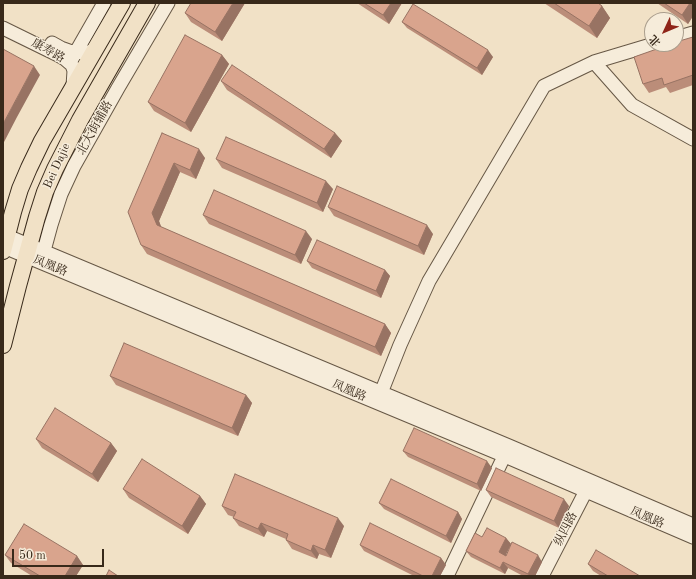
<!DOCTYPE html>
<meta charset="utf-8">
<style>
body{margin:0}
#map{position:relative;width:696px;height:579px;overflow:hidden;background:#f1e1c6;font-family:"Old Standard TT","Noto Serif SC",serif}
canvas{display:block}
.frame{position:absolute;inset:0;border:4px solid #38291a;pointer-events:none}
.north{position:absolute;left:644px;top:12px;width:40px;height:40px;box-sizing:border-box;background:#f6ecda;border:1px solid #aa9e8d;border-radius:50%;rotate:226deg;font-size:11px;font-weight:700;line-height:16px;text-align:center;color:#38291a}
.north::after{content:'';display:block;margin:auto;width:14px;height:18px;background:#8f2418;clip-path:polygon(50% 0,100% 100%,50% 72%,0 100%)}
.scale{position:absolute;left:12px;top:549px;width:92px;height:18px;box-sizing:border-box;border:2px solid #38291a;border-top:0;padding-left:5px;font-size:12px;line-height:14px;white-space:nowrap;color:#38291a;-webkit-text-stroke:3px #f6ecda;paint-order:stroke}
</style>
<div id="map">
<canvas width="696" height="579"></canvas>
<div class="frame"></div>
<div class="north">北</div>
<div class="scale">50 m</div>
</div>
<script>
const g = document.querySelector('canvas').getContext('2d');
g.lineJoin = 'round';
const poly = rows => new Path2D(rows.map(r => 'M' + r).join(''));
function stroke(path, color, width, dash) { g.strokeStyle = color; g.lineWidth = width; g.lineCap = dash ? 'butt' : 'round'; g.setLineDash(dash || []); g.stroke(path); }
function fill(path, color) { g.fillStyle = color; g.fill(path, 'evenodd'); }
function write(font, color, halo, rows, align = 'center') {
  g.font = font + ' "Old Standard TT","Noto Serif SC",serif'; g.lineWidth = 3; g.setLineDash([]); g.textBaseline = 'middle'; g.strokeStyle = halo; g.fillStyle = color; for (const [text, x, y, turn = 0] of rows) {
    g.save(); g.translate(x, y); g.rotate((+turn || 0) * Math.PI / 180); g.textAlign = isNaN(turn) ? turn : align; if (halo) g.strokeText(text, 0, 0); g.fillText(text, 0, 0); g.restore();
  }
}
const minor = poly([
 [3,28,58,55,65,59,72,65,74,71,73,86],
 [676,38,693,33],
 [52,43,61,48,75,53,89,52,96,49],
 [72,59,104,3],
 [594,62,632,105,693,139],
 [7,236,509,446,693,525],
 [4,247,498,453,693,537],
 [42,258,51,225,61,194,74,166,118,88,168,3],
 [381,393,400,345,429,281,544,86,594,62,654,44],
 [447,576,508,448],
 [542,576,590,483]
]);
const major = poly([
 [3,251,13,212,20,189,29,168,42,141,122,3],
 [3,345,18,286,37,217,45,192,55,169,80,120,147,3]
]);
stroke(minor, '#665745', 15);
stroke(major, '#38291a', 18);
stroke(minor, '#f6ecda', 13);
stroke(major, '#f1e1c6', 16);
fill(poly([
 [245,3,222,41,191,22,185,13],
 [357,3,402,3,389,24],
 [544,3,598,3,602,6,610,18,597,38],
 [657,3,693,3,693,16,688,24],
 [402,22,493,57,482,75,407,28],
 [693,37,693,85,670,93,666,87,649,93,643,84],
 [222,55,229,64,191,132,154,111,148,102],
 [221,81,335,133,342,141,331,158,227,90],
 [162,133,205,158,196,179,180,172,159,221,161,227,385,324,391,333,381,356,147,254,141,245],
 [216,159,333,189,323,212,222,168],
 [328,207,433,234,424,255,334,216],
 [203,215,312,239,301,264,209,224],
 [307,261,385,270,390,276,381,298,312,268],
 [110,376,246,395,252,403,238,436,116,385],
 [36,439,111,443,117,451,98,482,42,448],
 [403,451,492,468,481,491,408,457],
 [123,489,200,496,206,504,188,534,129,498],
 [486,490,569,506,559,528,491,497],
 [379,503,458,512,462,519,451,543,384,509],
 [222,506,344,526,331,558,319,554,317,559,292,549,286,540,286,539,267,531,264,537,239,526,233,518,234,517,228,515],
 [482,537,506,538,511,544,505,555,542,562,535,576,523,576,508,568,505,574,471,557,466,551],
 [360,545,441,558,446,565,440,576,414,576,364,551],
 [5,555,77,556,83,565,76,576,32,576,11,563],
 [588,564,640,576,601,576,593,571]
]), '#bb8d79');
fill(poly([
 [233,3,245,3,222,41,215,32],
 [391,3,402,3,389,24,383,15],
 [690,3,693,3,693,16,688,24,682,15],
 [602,6,610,18,597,38,589,26],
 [488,50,493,57,482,75,477,68],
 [222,55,229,64,191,132,185,123],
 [34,66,40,75,17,117,3,144,3,124],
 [335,133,342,141,331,158,324,149],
 [199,149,205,158,196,179,190,170],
 [174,163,180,172,159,221,164,234,157,225,152,213],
 [326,181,333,189,323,212,317,203],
 [427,225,433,234,424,255,418,246],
 [306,231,312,239,301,264,295,255],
 [385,270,390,276,381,298,376,291],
 [385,324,391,333,381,356,375,347],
 [246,395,252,403,238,436,232,428],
 [111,443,117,451,98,482,92,474],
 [487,461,492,468,481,491,477,484],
 [200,496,206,504,188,534,182,526],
 [564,499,569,506,559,528,554,521],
 [458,512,462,519,451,543,446,536],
 [338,518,344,526,331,558,325,550],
 [261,523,267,531,264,537,258,529],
 [506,538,511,544,504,559,499,552],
 [313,545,319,554,317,559,311,551],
 [538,555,542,562,535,576,529,576,528,574],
 [77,556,83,565,76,576,65,576],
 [441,558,446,565,440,576,432,576],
 [503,562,508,568,505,574,500,568]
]), '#987363');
const building = poly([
 [191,3,233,3,215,32,185,13,191,3],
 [364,3,391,3,383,15,364,3],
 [554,3,598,3,602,6,589,26,554,3],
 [664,3,690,3,682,15,664,3],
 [413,4,488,50,477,68,402,22,413,4],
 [185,35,222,55,185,123,148,102,185,35],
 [693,37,693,75,664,85,662,78,643,84,634,57,671,44,676,44,676,42,693,37],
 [3,49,34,66,3,124,3,49],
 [232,65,335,133,324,149,221,81,232,65],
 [162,133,199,149,190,170,174,163,152,213,157,225,385,324,375,347,141,245,128,212,162,133],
 [226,137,326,181,317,203,216,159,226,137],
 [337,186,427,225,418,246,328,207,337,186],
 [214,190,306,231,295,255,203,215,214,190],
 [317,240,385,270,376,291,307,261,317,240],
 [124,343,246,395,232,428,110,376,124,343],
 [55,408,111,443,92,474,36,439,55,408],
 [414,428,487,461,477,484,403,451,414,428],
 [142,459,200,496,182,526,123,489,142,459],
 [496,468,564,499,554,521,486,490,496,468],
 [235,474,338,518,325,550,313,545,311,551,286,540,288,534,261,523,258,529,233,518,236,512,222,506,235,474],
 [391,479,458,512,446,536,379,503,391,479],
 [370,523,441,558,432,576,423,576,360,545,370,523],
 [24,524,77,556,65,576,40,576,5,555,24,524],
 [487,528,506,538,499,552,506,556,512,542,538,555,528,574,503,562,500,568,466,551,475,533,482,537,487,528],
 [596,550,640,576,608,576,588,564,596,550],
 [109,570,118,576,106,576,109,570]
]);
fill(building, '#d9a48d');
stroke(building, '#987363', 1);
write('12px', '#38291a', '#f6ecda', [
 ["康寿路",48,51,29],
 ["北大街辅路",95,128,-61],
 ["Bei Dajie",57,166,-66],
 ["凤凰路",50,266,22],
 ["凤凰路",349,391,23],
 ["凤凰路",647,518,23],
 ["纵四路",566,529,-63]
]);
</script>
